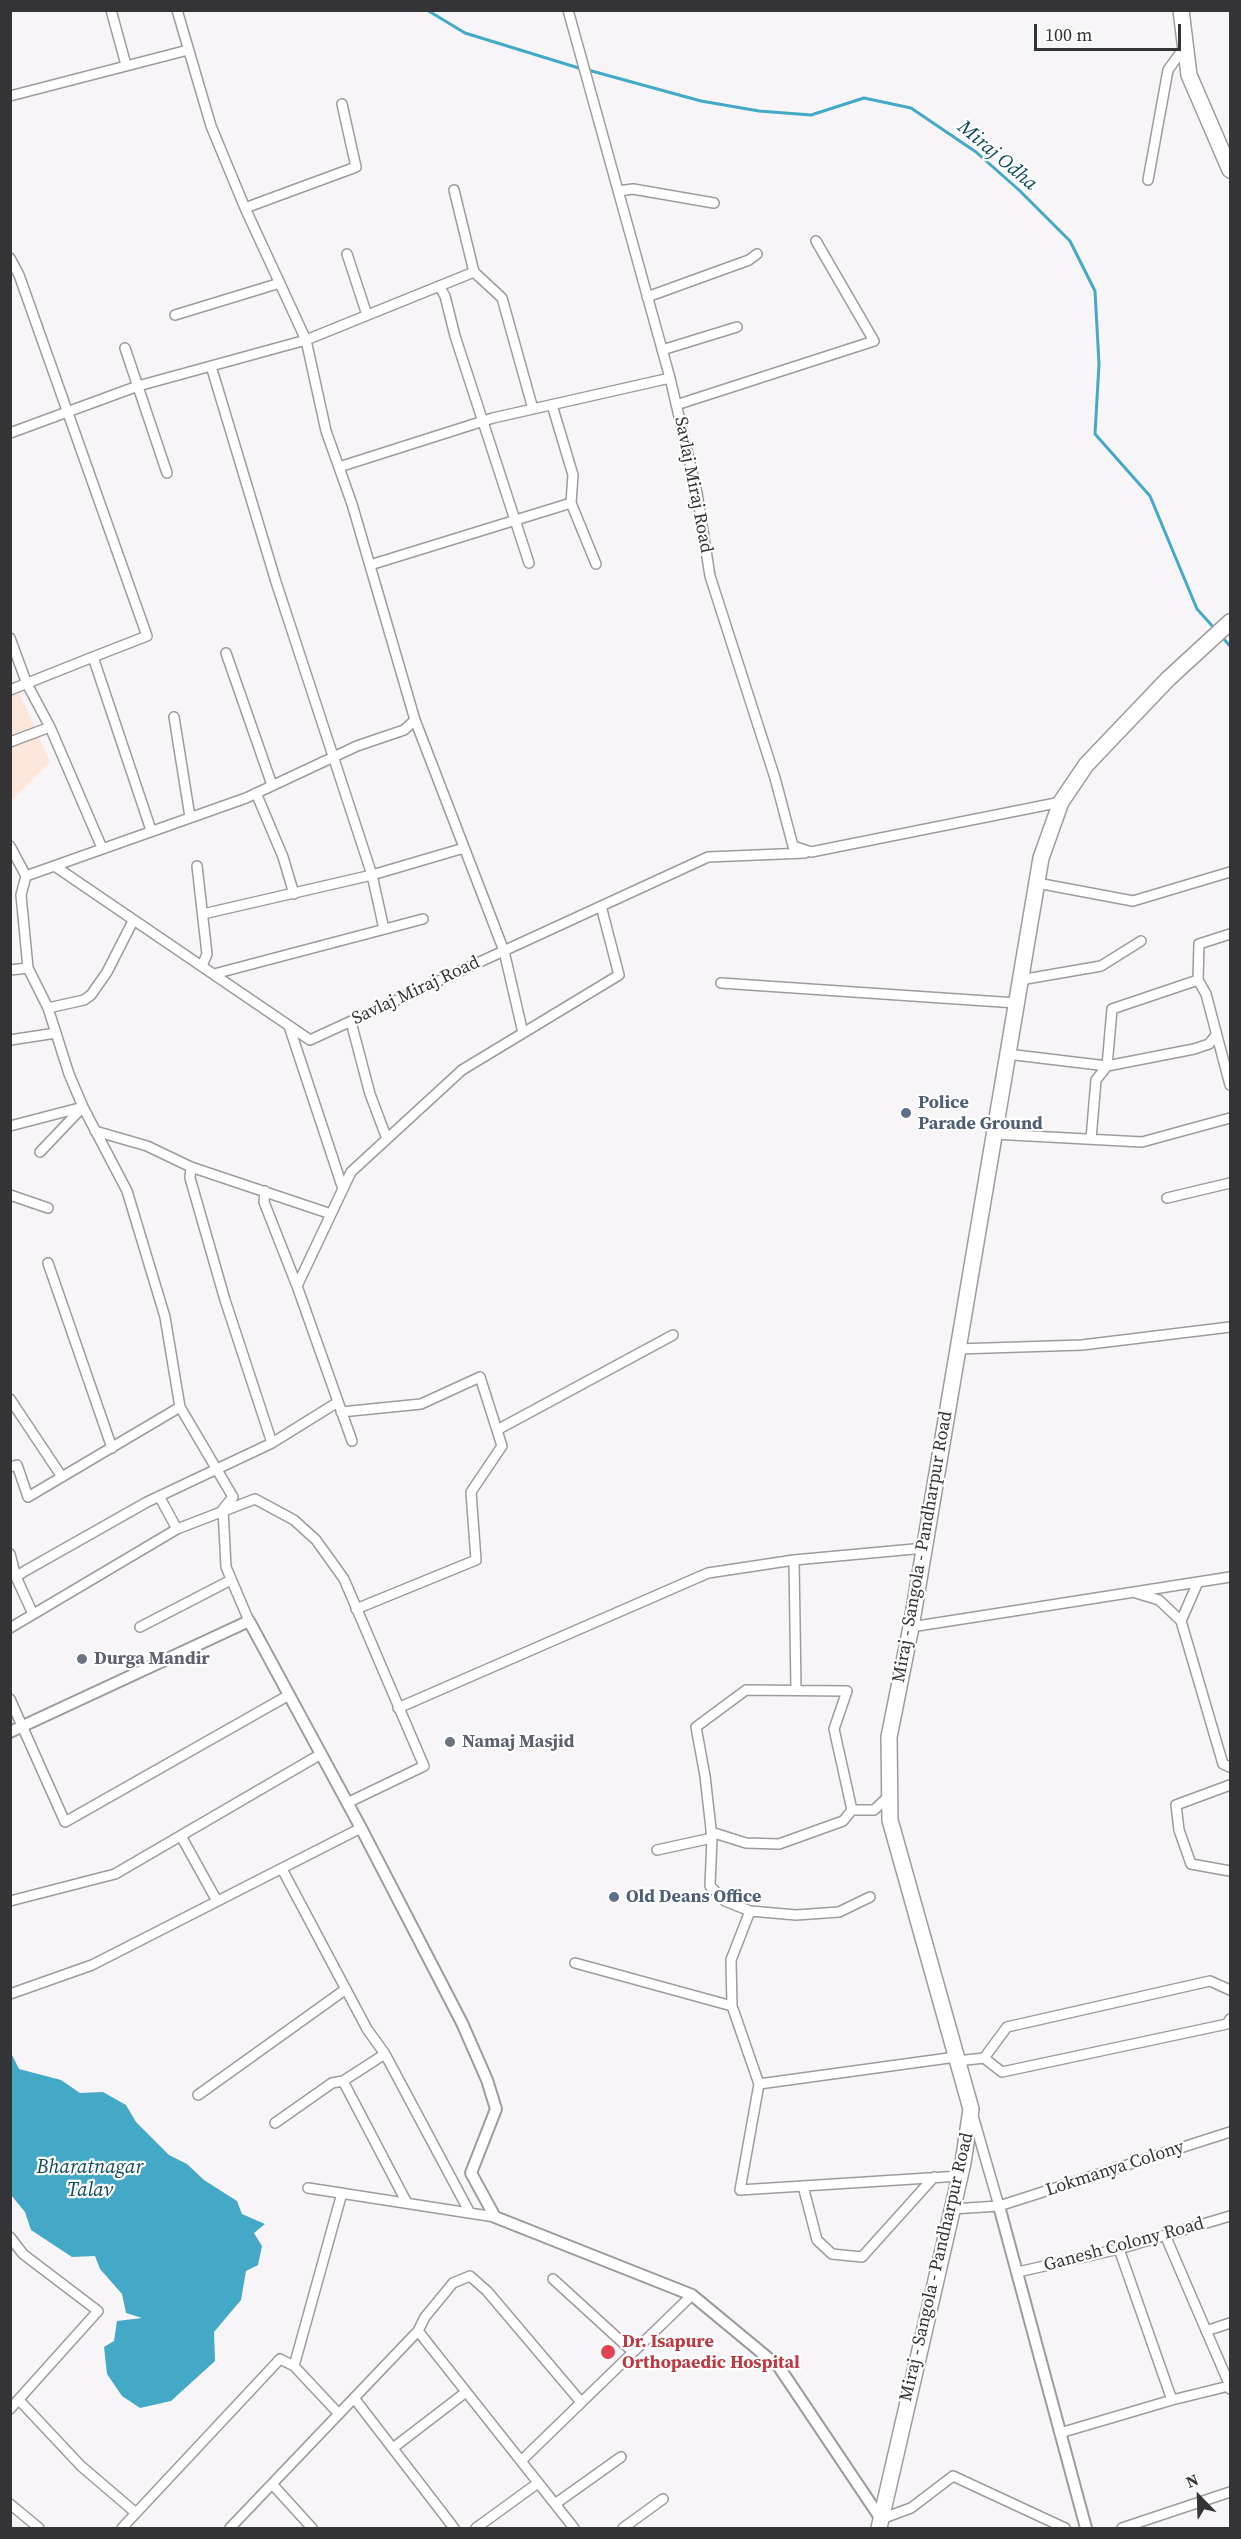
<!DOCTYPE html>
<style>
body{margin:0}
#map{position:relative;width:1241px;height:2539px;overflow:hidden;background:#f8f5f8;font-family:"Source Serif 4",serif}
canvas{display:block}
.frame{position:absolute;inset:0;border:12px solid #343335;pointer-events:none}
.north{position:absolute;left:1169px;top:2467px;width:60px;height:60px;-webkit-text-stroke:4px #fff;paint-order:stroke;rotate:337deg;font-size:16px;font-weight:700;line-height:24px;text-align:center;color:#343335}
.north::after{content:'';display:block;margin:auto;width:21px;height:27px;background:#343335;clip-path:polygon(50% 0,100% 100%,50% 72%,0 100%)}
.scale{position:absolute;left:1034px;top:24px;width:147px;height:27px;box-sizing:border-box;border:3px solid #343335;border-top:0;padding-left:8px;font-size:18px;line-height:21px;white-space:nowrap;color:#343335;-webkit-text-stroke:4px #fff;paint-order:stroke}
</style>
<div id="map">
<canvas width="1241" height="2539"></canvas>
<div class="frame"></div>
<div class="north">N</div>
<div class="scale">100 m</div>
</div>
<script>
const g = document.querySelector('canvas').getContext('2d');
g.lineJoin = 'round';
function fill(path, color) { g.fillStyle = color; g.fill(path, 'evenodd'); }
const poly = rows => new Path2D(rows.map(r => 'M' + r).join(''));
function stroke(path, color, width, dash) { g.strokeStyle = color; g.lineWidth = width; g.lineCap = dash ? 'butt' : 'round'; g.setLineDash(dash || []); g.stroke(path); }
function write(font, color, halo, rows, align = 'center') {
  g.font = font + ' "Source Serif 4",serif'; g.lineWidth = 4.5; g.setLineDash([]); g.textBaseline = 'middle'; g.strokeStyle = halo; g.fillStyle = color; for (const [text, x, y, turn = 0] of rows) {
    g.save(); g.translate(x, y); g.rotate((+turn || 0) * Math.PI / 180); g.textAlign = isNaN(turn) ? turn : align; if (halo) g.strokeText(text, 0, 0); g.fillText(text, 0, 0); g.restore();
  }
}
fill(poly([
 [10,672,50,762,11,801,10,801]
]), '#fde7da');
fill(poly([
 [11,2053,19,2069,61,2080,80,2093,103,2092,126,2105,136,2122,169,2155,187,2164,204,2180,237,2201,242,2214,265,2224,254,2233,262,2246,258,2265,246,2271,241,2300,214,2332,215,2361,171,2401,140,2408,122,2396,107,2374,104,2347,114,2341,117,2321,142,2318,126,2313,122,2294,100,2269,95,2256,72,2257,31,2230,25,2212,11,2195]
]), '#43a9c6');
stroke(poly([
 [427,10,465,33,582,69],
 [588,70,701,101,759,111,811,115,864,98,911,108,976,152,1019,190,1070,241,1095,291,1099,364,1095,434,1150,496,1197,609,1215,629],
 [1222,637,1230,646]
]), '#43a9c6', 3);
const minor = poly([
 [111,10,126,65],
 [177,10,211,126,245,208],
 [568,10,670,378,697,493,710,576,775,778,793,846,811,852,1061,802],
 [10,96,188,50],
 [1148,180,1168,70,1186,45],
 [454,190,474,272,502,298,533,409],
 [618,191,633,189,714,203],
 [347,254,367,315],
 [10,258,19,275,147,636,93,657],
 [439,286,445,296,455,336,529,563],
 [647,297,749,260,757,254],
 [175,315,280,283],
 [125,348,167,473],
 [662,350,737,327],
 [211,366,276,582,372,875,384,929],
 [552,405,573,475,571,503,596,564],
 [676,405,874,341,816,241],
 [10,433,138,386,306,340,245,208,356,167,342,104],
 [339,467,493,418,670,378],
 [370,565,571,503],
 [10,638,27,684,50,727],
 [226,653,272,785],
 [10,690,93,657,151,830],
 [174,717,190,817],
 [415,720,504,951,523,1033],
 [10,742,50,727,102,848],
 [256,793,283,857,294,894],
 [10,846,26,876],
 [197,866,207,954,202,966],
 [56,867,310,1040,708,857,805,853],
 [1037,883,1133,901,1230,872],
 [203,914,372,875,464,848],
 [10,970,28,968],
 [214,974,423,919],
 [1020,980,1101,966,1141,941],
 [1198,980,1199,944,1230,934],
 [721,983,1016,1003],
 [48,1008,84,1000,91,995,107,972,133,921],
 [351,1022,370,1094,387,1139],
 [289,1026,343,1189],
 [10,1040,56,1033],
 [1007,1054,1107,1066,1112,1009,1198,980,1206,994,1230,1085],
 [10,1126,83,1107],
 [95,1131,147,1146,191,1167,331,1214],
 [993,1134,1142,1142,1230,1118],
 [1091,1139,1096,1080,1107,1066,1194,1049,1209,1044,1216,1035],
 [40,1152,81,1109],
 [191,1167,190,1178,225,1300,272,1443],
 [265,1191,264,1202,297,1286],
 [10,1195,48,1208],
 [1167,1198,1230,1183],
 [48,1263,112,1448],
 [957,1349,1082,1345,1230,1327],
 [10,1399,62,1477],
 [180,1407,165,1317,127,1191,83,1107,69,1074,48,1008,28,968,21,895,26,876,246,798,357,746,404,730,415,720,352,504,326,431,306,340,474,272],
 [341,1412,421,1404,480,1377,502,1446,471,1492,476,1560,356,1609],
 [497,1430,673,1335],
 [352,1441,297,1286,351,1172,462,1070,619,975,601,906],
 [10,1467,17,1465,28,1497,180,1407,233,1497,223,1509,226,1567,249,1621],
 [177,1529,255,1499,294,1520,316,1540,344,1579,424,1766,347,1803],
 [10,1554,16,1577],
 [794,1560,796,1689],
 [1136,1593,1159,1600,1181,1621,1198,1582],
 [33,1614,16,1577,25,1571,147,1502,272,1443,338,1402],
 [1181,1621,1223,1764,1230,1767],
 [140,1627,231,1580],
 [911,1627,1230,1577],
 [10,1628,177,1529,159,1496],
 [10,1699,65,1822,289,1695],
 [398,1708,708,1573,794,1560,925,1548],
 [1230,1785,1176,1805,1179,1830,1191,1864,1230,1871],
 [852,1810,834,1729,847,1691,746,1690,696,1727,705,1776,712,1838,710,1886,725,1901,750,1911,796,1915,839,1912,870,1897],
 [711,1832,746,1843,779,1844,843,1821,852,1810,874,1810,890,1795],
 [181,1836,217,1901],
 [657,1850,712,1838],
 [10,1901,115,1874,321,1754],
 [750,1911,731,1960,732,2006,759,2084],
 [575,1963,732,2006],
 [10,1994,92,1965,361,1828],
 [385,2054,470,2213],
 [956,2057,759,2084,740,2190,960,2176],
 [984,2058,1007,2027,1210,1981,1230,1990],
 [957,2061,984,2058,1002,2072,1227,2024,1230,2019],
 [343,2081,407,2203],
 [198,2095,346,1989],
 [973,2116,999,2206],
 [275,2123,332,2083,343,2081,385,2054,367,2029,282,1869],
 [803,2186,817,2240,832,2254,862,2257,934,2177],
 [308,2188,495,2217],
 [952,2209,999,2206,1230,2132],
 [1165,2235,1230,2386],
 [10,2237,23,2254,98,2311,10,2409],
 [1119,2249,1172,2400,1229,2386,1230,2389],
 [1018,2272,1119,2249,1230,2216],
 [553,2279,633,2352],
 [418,2331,574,2528],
 [1206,2331,1230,2323],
 [294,2366,339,2414],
 [354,2398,454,2528],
 [19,2400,81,2466,136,2513],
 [1060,2433,1172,2400],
 [393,2448,466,2392],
 [521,2461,692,2295],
 [272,2484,312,2528],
 [10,2504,39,2528],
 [555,2504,621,2457],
 [881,2519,911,2508,953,2476,1065,2528],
 [122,2528,280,2359,294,2366,342,2193],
 [230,2528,418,2331,425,2317,453,2283,470,2276,487,2291,581,2402],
 [476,2528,538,2483],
 [623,2528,663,2499],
 [1122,2528,1230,2492]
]);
const tertiary = poly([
 [10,1732,249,1621,361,1828,462,2023,487,2080,496,2109,471,2173,495,2217,692,2295,779,2367,881,2519],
 [999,2206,1086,2528]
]);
const trunk = poly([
 [1181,10,1189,75,1230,170],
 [879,2528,963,2163,971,2109,890,1820,889,1737,911,1627,1041,858,1061,802,1086,765,1168,679,1230,622]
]);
stroke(minor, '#9e9b9e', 12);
stroke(tertiary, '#9e9b9e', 14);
stroke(trunk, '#9e9b9e', 18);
stroke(minor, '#fff', 9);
stroke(tertiary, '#fff', 10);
stroke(trunk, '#fff', 15);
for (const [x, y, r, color] of [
 [906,1113,6,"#5c6f8a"],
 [82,1659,6,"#6b7280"],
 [450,1742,6,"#6b7280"],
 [614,1897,6,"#5c6f8a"],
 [608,2352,8,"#e0444e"]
]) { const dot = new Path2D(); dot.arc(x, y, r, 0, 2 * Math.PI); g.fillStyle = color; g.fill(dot); stroke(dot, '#fff', 2); }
write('18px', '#343335', '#fff', [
 ["Savlaj Miraj Road",693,485,79],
 ["Savlaj Miraj Road",416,991,-25],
 ["Miraj - Sangola - Pandharpur Road",923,1547,-80],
 ["Lokmanya Colony",1115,2169,-18],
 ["Ganesh Colony Road",1124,2245,-15],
 ["Miraj - Sangola - Pandharpur Road",937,2267,-77]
]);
write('bold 18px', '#4e5e75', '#fff', [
 ["Police",918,1103],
 ["Parade Ground",918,1124],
 ["Old Deans Office",626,1897]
], 'left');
write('bold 18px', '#5b616d', '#fff', [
 ["Durga Mandir",94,1659],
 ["Namaj Masjid",462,1742]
], 'left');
write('bold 18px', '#be3a42', '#fff', [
 ["Dr. Isapure",622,2342],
 ["Orthopaedic Hospital",622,2363]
], 'left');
write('italic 20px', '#104b5b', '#fff', [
 ["Miraj Odha",997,156,40],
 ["Bharatnagar",90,2168],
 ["Talav",90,2191]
]);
</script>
